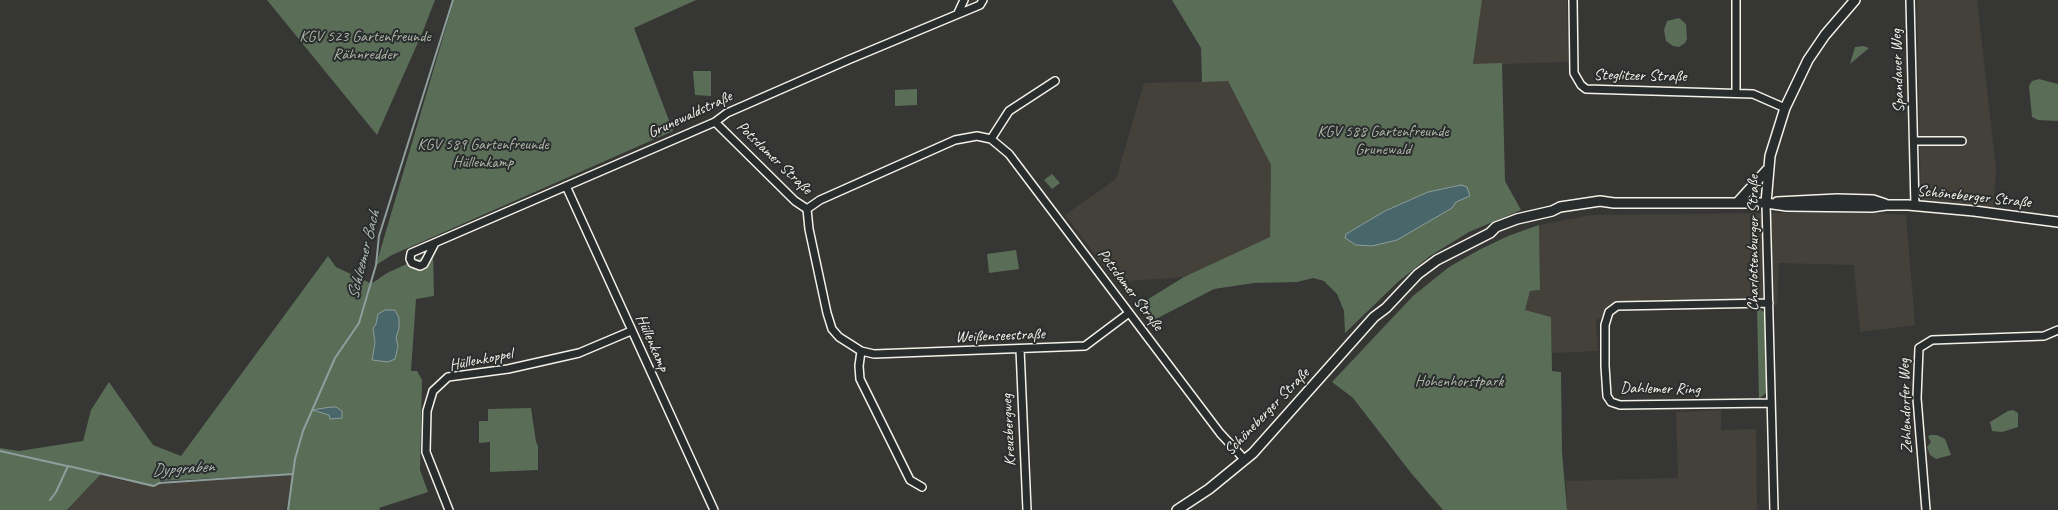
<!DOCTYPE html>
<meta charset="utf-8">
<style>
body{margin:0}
canvas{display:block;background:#363634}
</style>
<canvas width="2058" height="510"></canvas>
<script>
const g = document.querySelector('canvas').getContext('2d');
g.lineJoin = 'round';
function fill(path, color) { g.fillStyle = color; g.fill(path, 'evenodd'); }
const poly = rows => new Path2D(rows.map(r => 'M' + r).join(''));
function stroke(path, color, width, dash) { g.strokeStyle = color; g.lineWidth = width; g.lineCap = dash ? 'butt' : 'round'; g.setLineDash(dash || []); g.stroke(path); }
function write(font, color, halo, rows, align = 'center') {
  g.font = font + ' Caveat,sans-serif'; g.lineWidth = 4; g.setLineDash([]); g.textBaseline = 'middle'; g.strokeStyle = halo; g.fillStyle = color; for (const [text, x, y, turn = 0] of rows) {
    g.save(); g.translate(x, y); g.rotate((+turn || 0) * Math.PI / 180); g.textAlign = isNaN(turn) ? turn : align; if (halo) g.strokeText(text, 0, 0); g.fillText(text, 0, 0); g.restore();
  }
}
fill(poly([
 [1482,0,1567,0,1568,62,1473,65],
 [1917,0,1977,0,1996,170,1993,208,1921,201],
 [1228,81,1271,165,1270,238,1184,277,1116,282,1065,215,1116,179,1144,83],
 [1846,211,1906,215,1915,325,1860,332,1854,265,1779,263,1777,305,1621,311,1596,320,1598,351,1552,353,1551,317,1525,310,1530,291,1540,290,1539,225,1592,215,1783,213],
 [1721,410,1721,430,1756,429,1757,510,1567,510,1566,481,1678,478,1676,412],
 [101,474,124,481,159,484,293,474,286,510,68,510]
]), '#44413b');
fill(poly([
 [267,0,435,0,423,31,377,135],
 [454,0,696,0,634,28,673,131,392,255,376,265],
 [1172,0,1482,0,1473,64,1502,63,1505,181,1521,210,1469,232,1430,256,1399,281,1345,333,1344,311,1337,294,1324,281,1313,278,1297,282,1254,283,1214,289,1150,322,1137,306,1184,277,1270,237,1271,165,1228,81,1202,82,1201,48],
 [1460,185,1470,196,1455,202,1452,208,1429,221,1346,234,1385,211,1428,192],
 [1679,18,1686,24,1687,39,1685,43,1679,47,1673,46,1666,41,1664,30,1667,21],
 [1863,46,1869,48,1850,64,1855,47],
 [693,71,711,71,711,96,695,95],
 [2039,79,2058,84,2058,121,2038,120,2032,117,2029,86,2032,81],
 [917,89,917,105,895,106,895,90],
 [1052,174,1060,183,1052,189,1044,180],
 [1539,225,1540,290,1530,291,1525,310,1551,317,1552,371,1561,372,1562,452,1567,510,1443,510,1411,473,1353,398,1332,382,1413,296,1449,267,1479,250,1508,236],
 [1016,250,1019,269,989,273,987,254],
 [433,252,434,296,416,299,411,371,417,371,422,380,420,470,428,492,379,508,380,510,288,510,292,474,160,481,161,484,152,487,101,474,67,510,0,510,0,448,19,451,83,441,91,410,109,382,153,445,181,456,328,256,336,267,370,283,374,282,387,273],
 [378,314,399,328,396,338,398,346,395,359,373,354],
 [1757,307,1765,313,1767,392,1759,399],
 [531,408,536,442,538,446,538,470,490,472,490,442,479,443,479,421,488,421,488,409],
 [2013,410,2018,413,2018,427,2002,432,1992,431,1990,422,2008,411],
 [1930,435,1937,435,1945,439,1951,455,1936,459,1930,455,1927,447,1931,442,1928,437]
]), '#5a6d57');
const water = poly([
 [1461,185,1467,187,1470,196,1456,202,1452,208,1397,240,1372,246,1356,245,1345,238,1346,234,1385,211,1428,192,1461,185],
 [385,310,395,310,399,318,399,328,396,338,398,346,395,359,388,362,372,360,375,343,373,328,376,324,378,314,385,310],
 [331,407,336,407,342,411,342,418,330,419,329,415,312,410,331,407]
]);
fill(water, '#49676a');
stroke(water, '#8d9e9c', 1);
stroke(poly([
 [0,451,67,466],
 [50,500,56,492,68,466,154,486,159,483,293,474],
 [288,510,295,459,303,431,335,358,359,323,376,265,379,236,453,0]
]), '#8d9e9c', 2);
const minor = poly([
 [1573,0,1574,73,1581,85,1586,89,1753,94,1785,108],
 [1910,0,1915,206],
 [958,13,964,0],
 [1736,92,1736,0],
 [715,122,795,201,807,209,820,200,955,140,977,136,991,139,1009,154,1220,433,1245,460],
 [991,139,1009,111,1055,81],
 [1914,141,1962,141],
 [566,186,714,510],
 [1766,203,1774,510],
 [807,209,809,229,827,313,832,329,839,337,861,351,874,354,1085,346,1129,313],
 [435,243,424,264,420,266,412,263,410,259,411,253,715,122,727,113,848,60,980,5,983,0],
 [1769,303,1617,306,1609,312,1605,325,1605,366,1607,396,1611,402,1620,405,1771,403],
 [1020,349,1027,510],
 [861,351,859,366,860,379,910,480,922,487],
 [449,510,426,452,427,411,433,391,448,377,508,369,579,353,631,331],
 [1926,510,1917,398,1919,348,1932,340,2044,336,2058,330]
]);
const tertiary = poly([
 [1777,202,1837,199,1873,200,1885,204],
 [1737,203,1767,170],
 [1766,203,1770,156,1785,108,1808,60,1825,35,1855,0],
 [1177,510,1209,489,1253,453,1374,317,1386,308,1418,274,1437,260,1490,233,1496,227,1517,219,1552,211,1560,207,1600,201,1614,203,1766,203,1787,206,1872,207,1886,205,1908,205,1974,211,2058,222]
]);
stroke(minor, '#f4f1e8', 10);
stroke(tertiary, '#f4f1e8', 12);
stroke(minor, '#2a2d2e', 7);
stroke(tertiary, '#2a2d2e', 9);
write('16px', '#afb6a7', '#2a2d2e', [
 ["KGV 523 Gartenfreunde",365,37],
 ["Rähnredder",365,55],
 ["KGV 588 Gartenfreunde",1383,132],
 ["Grunewald",1383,150],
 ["KGV 589 Gartenfreunde",483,145],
 ["Hüllenkamp",483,163],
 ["Hohenhorstpark",1459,382]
]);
write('16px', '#f4f1e8', '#2a2d2e', [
 ["Spandauer Weg",1898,71,-92],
 ["Steglitzer Straße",1640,76,1],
 ["Grunewaldstraße",690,115,-25],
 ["Potsdamer Straße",774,158,44],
 ["Schöneberger Straße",1974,197,6],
 ["Charlottenburger Straße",1754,243,-90],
 ["Potsdamer Straße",1130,290,53],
 ["Weißenseestraße",1000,336,-2],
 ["Hüllenkamp",652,343,66],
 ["Hüllenkoppel",481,360,-11],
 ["Dahlemer Ring",1660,389,1],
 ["Zehlendorfer Weg",1906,406,-92],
 ["Schöneberger Straße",1267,412,-46],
 ["Kreuzbergweg",1009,430,-93]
]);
write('italic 17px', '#b0bab6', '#2a2d2e', [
 ["Schleemer Bach",364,255,-76],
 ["Dypgraben",183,469,-4]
]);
</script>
